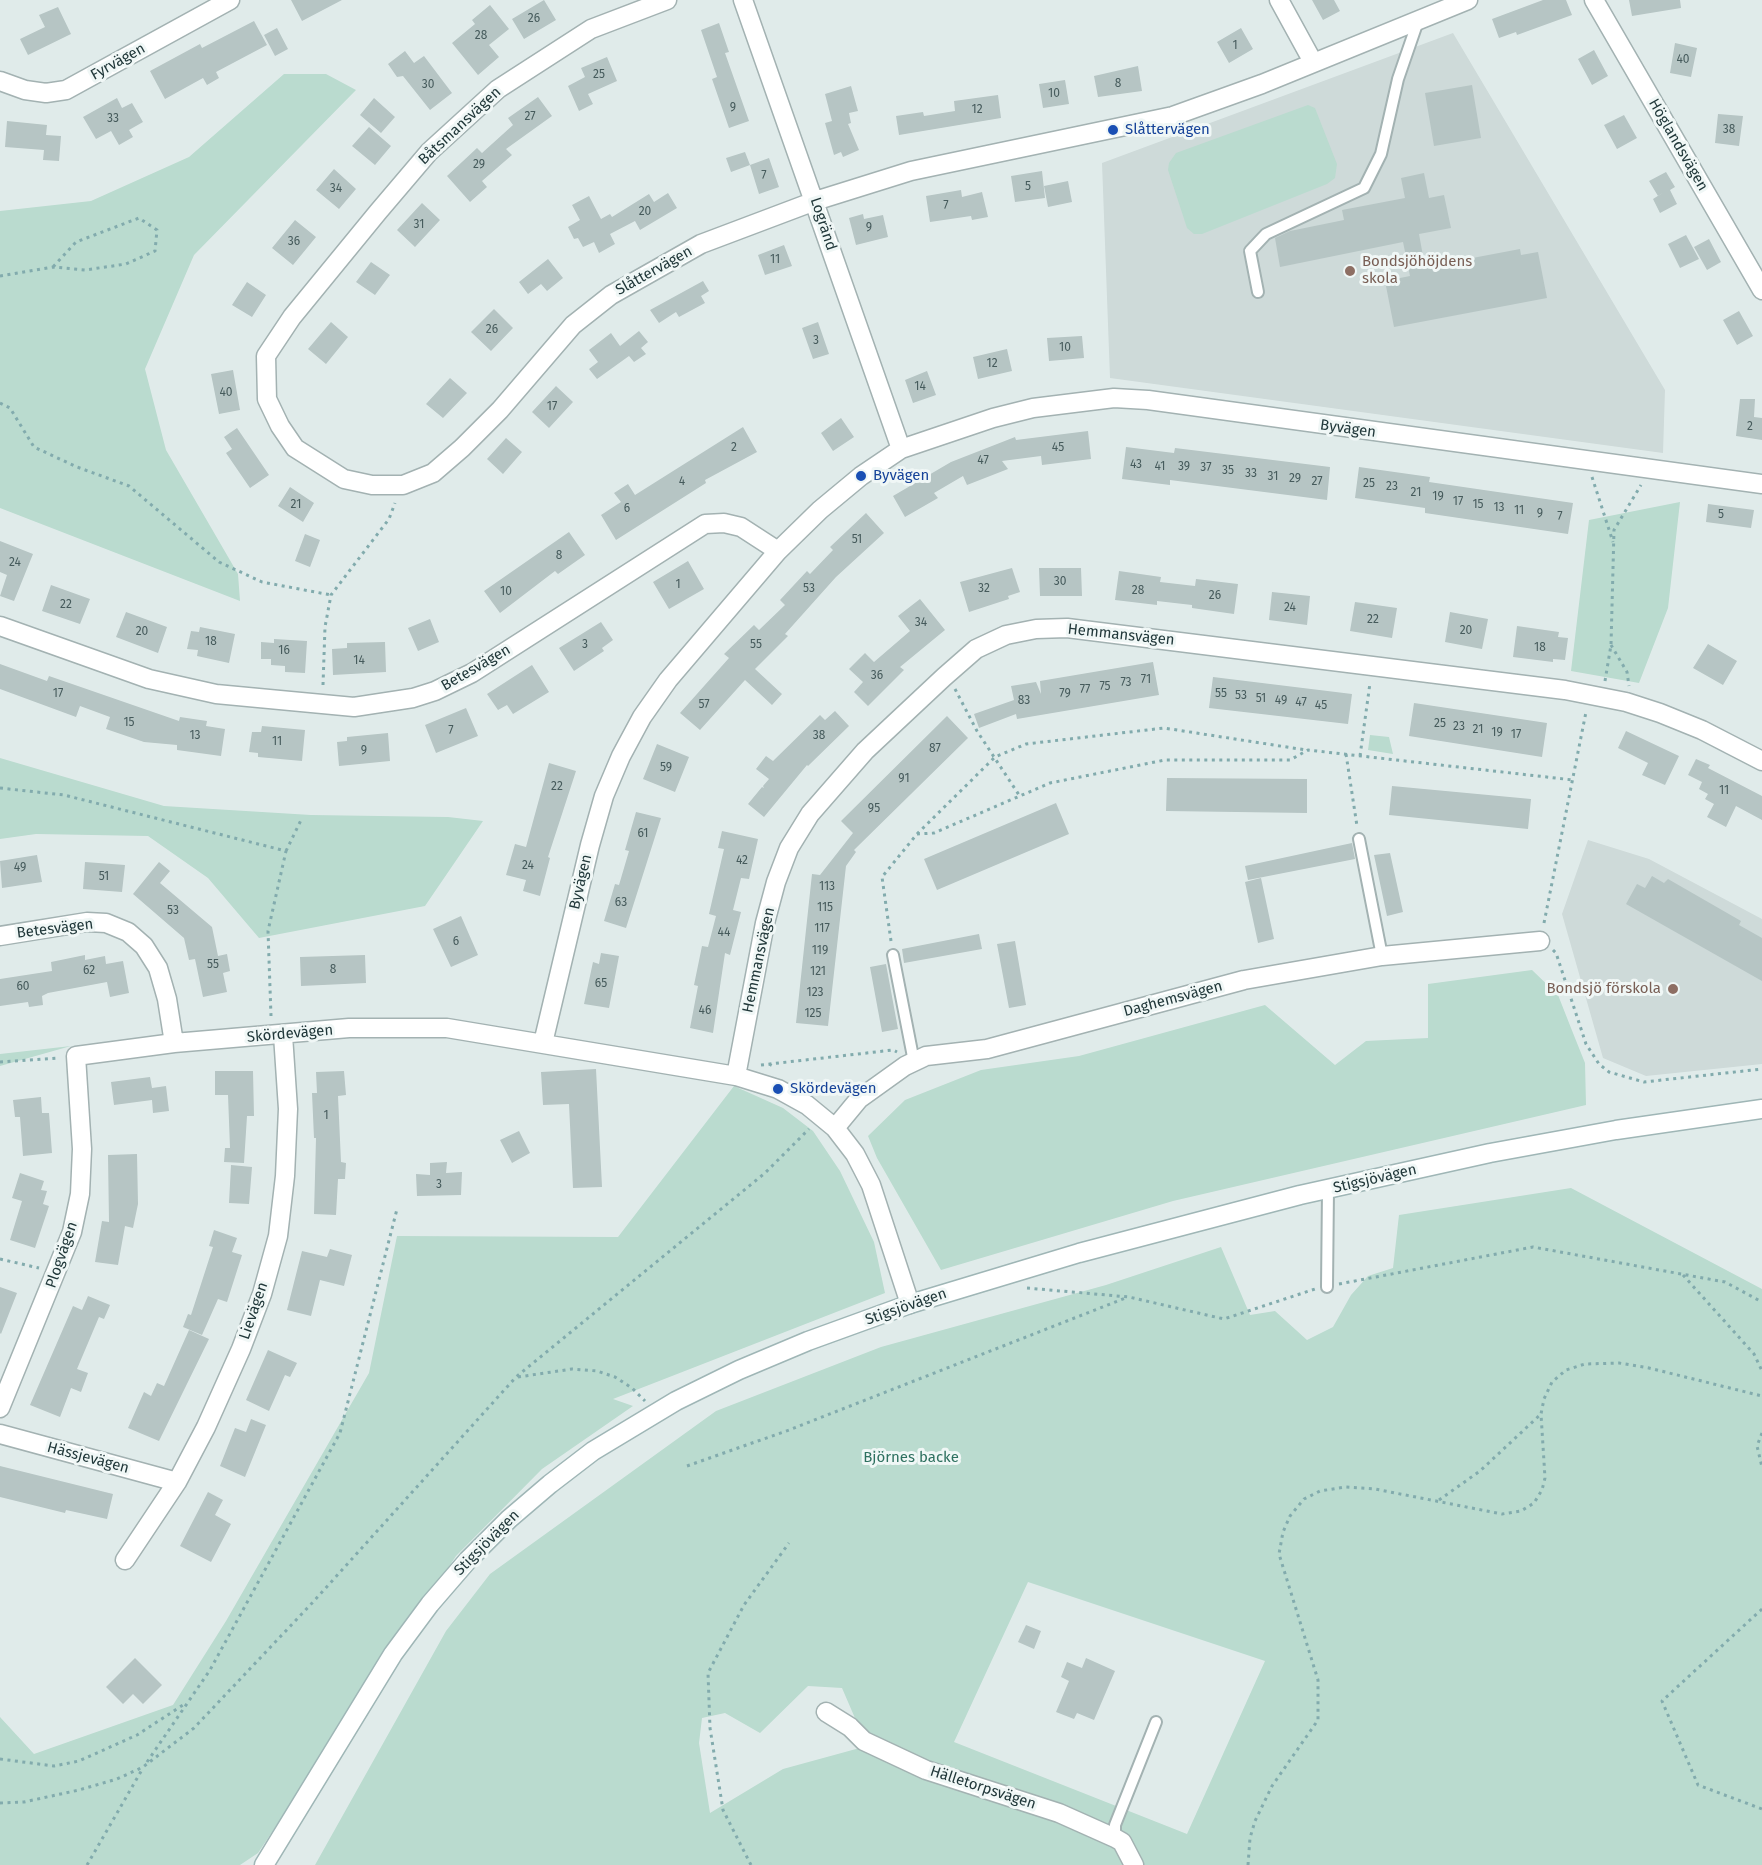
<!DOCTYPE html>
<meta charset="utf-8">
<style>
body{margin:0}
canvas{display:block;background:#e0ebea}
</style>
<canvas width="1762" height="1865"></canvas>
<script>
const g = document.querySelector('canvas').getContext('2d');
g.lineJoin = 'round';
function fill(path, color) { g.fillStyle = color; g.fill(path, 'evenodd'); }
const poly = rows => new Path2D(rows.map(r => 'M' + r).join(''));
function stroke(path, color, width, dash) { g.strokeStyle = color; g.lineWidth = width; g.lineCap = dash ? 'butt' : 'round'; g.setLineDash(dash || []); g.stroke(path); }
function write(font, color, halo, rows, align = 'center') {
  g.font = font + ' "Fira Sans",sans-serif'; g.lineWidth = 6; g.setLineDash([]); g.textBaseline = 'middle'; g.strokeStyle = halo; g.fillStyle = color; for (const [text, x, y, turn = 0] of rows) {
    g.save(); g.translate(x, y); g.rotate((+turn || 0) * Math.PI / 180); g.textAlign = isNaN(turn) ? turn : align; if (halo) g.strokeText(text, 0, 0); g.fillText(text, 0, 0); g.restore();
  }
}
fill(poly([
 [1453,33,1665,390,1663,453,1110,378,1102,163],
 [1588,840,1649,859,1762,919,1762,1064,1646,1076,1603,1058,1562,914]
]), '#cedad9');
fill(poly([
 [284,74,326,74,356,90,194,255,145,369,166,450,238,574,240,601,0,508,0,211,91,201,189,157],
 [1308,105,1315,108,1337,164,1335,178,1327,184,1202,234,1194,234,1187,228,1168,170,1169,163,1176,153],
 [1680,502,1668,608,1639,683,1571,671,1589,520],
 [1370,735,1389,737,1393,754,1368,750],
 [0,758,164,806,311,815,448,817,483,821,425,906,259,938,208,878,148,836,36,834,0,839],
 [1532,970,1558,995,1571,1028,1585,1063,1586,1105,1173,1201,941,1270,877,1158,868,1136,905,1100,981,1070,1079,1056,1265,1005,1335,1065,1366,1041,1428,1038,1428,984],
 [71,1046,0,1066,0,1054],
 [734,1086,783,1108,813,1131,840,1171,874,1242,885,1293,613,1399,633,1406,542,1469,456,1556,258,1853,240,1865,0,1865,0,1717,34,1754,173,1705,226,1621,369,1373,397,1236,618,1237],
 [1571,1188,1762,1289,1762,1865,315,1865,446,1631,490,1574,716,1411,881,1347,1106,1285,1221,1247,1250,1315,1275,1311,1307,1340,1333,1327,1351,1295,1368,1276,1393,1268,1399,1215],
 [1028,1582,1265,1661,1187,1834,954,1742],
 [808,1686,842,1688,867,1746,783,1769,710,1813,699,1743,702,1718,725,1713,760,1733]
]), '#badbcf');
fill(poly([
 [291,0,342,0,302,21],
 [544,0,556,20,524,39,512,19],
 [1312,0,1334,0,1340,11,1323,20],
 [1543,0,1566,0,1572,15,1517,35,1516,32,1499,38,1492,19],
 [1629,0,1680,0,1681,8,1632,16],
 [490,5,509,29,489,45,499,57,478,75,452,43,475,24,472,20],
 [58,7,71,34,28,55,20,39,45,27,39,15],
 [254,21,267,45,216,72,219,78,207,85,203,78,165,99,150,71,200,44,202,48],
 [719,23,729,52,725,53,749,121,729,128,712,79,717,77,701,30],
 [277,28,288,49,275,56,264,35],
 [1241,28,1253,49,1229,63,1217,42],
 [1675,43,1697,48,1691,77,1670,73],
 [1594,50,1608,76,1592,85,1578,59],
 [405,51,414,63,424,56,452,93,430,110,403,76,397,77,388,64],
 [607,57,617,81,588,94,593,104,579,111,568,86,585,77,581,68],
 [1138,66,1142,91,1098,97,1094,76],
 [1065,80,1069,104,1043,108,1039,84],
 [1472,85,1481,138,1434,146,1425,93],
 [851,86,858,111,849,113,851,123,848,124,859,150,843,157,841,152,834,155,825,123,832,121,825,94],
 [998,95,1001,118,899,135,896,116,923,112,924,116,955,111,954,101],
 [538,97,552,116,506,149,512,155,482,181,487,187,470,202,447,176,477,148,482,153,513,125,508,118],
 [117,98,122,108,132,103,143,122,129,130,133,137,119,145,111,131,96,139,83,117],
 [374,98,395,117,381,133,360,115],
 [1718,114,1743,116,1739,146,1715,143],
 [1624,115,1637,138,1617,149,1604,125],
 [7,121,47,125,46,135,61,136,59,161,43,160,44,150,5,147],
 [369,127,391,146,375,165,352,146],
 [745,152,750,165,731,172,726,158],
 [769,158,779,187,759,194,750,165],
 [334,169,356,189,339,209,316,190],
 [1042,171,1045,198,1015,202,1011,176],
 [1666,172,1675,187,1670,190,1677,204,1660,213,1653,199,1664,192,1658,196,1649,181],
 [1424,173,1429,198,1444,195,1451,228,1419,234,1425,267,1520,249,1521,255,1538,252,1547,298,1394,327,1385,281,1410,276,1403,242,1280,267,1275,238,1290,231,1344,220,1342,210,1405,198,1401,178],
 [1068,181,1072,202,1048,207,1044,186],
 [961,190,962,197,982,192,988,217,972,220,971,216,930,222,926,196],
 [668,193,677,208,640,230,635,221,610,234,615,244,599,253,594,242,583,247,578,238,574,239,568,227,580,220,572,205,589,196,601,219,610,214,612,217,649,194,654,202],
 [422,203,440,220,415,247,397,230],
 [863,214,864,219,883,215,888,237,856,245,849,218],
 [295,220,316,237,293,265,272,248],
 [1686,235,1699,259,1680,268,1668,244],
 [1709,239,1721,262,1707,270,1694,247],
 [784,245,792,266,765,275,758,255],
 [548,259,563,278,547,291,541,284,528,294,519,282],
 [371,262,390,275,375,295,356,282],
 [703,281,709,291,701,296,705,303,679,317,676,312,659,323,650,310],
 [247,282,266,295,252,317,232,305],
 [494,309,513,328,491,351,471,332],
 [1739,311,1753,336,1737,345,1723,320],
 [331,322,348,337,326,364,308,349],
 [818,322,829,354,813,359,802,328],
 [639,331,648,342,641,348,646,354,634,362,629,356,597,379,589,369,598,362,589,350,611,333,620,346],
 [1082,336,1084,358,1049,361,1047,338],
 [1007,349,1012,371,978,379,973,357],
 [233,370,240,410,219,414,211,374],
 [927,371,936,395,913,403,905,380],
 [450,378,467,393,443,418,426,404],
 [556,386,573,402,549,428,532,412],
 [1740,399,1755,399,1754,417,1762,418,1762,440,1736,436],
 [841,418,854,437,833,451,821,433],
 [743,427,757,452,705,480,706,483,616,540,601,515,621,502,614,493,628,484,635,495],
 [237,428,269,475,250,488,226,453,232,449,224,437],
 [1088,431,1091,459,1042,465,1041,456,1002,461,1008,469,967,485,963,476,934,493,938,498,905,517,893,496,951,462,1015,437,1016,440],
 [506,438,522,452,503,474,487,459],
 [1126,447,1174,453,1175,448,1330,467,1327,500,1170,480,1170,485,1122,479],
 [1359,467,1430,477,1429,482,1573,503,1568,534,1425,513,1425,508,1355,498],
 [290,487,314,503,303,522,278,506],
 [1708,504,1754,510,1751,528,1706,522],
 [866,513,884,533,836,577,785,634,788,636,755,669,782,694,772,705,745,680,700,730,680,713,729,658,724,654,754,625,759,630,785,605,780,600,807,571,810,574,833,550,830,547],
 [569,532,585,555,558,574,555,571,500,613,484,591],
 [305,534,320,540,310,567,295,561],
 [0,541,33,554,14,601,0,596,7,575,0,572],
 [688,561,704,589,669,609,653,582],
 [1012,568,1020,592,1008,596,1009,599,969,612,960,582],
 [1039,568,1081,568,1082,596,1040,596],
 [1119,571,1161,577,1160,582,1195,586,1196,579,1238,584,1234,614,1192,608,1192,605,1157,601,1157,605,1115,600],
 [51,585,90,599,80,624,42,611],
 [1272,592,1310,596,1307,625,1269,620],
 [920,599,945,630,900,667,904,670,868,706,854,692,863,682,849,669,865,653,874,662,910,631,898,616],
 [1355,602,1397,608,1392,638,1350,631],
 [126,612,167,627,158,653,116,637],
 [1450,612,1488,619,1482,649,1445,642],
 [430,619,439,642,418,651,408,628],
 [601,622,613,640,602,648,604,651,574,671,559,648],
 [1517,626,1559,632,1558,637,1568,638,1565,660,1553,659,1553,662,1513,657],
 [200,627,235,634,229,663,197,656,198,650,187,649,191,631,199,632],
 [274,639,307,641,305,673,285,672,285,666,271,665,271,659,261,659,261,642,274,643],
 [385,642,386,672,333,675,332,649,347,648,347,643],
 [1708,644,1737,661,1723,685,1693,668],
 [1153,662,1159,695,1017,719,1016,714,979,728,974,714,1014,700,1011,686,1036,682,1041,694,1040,681],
 [0,664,47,681,49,676,179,721,180,717,207,721,206,726,225,729,221,756,177,750,177,745,144,742,106,729,110,717,80,706,76,717,0,689],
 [532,665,549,692,513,714,507,705,498,710,487,694],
 [1213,677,1352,694,1348,724,1209,708],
 [1414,703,1547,723,1542,757,1409,736],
 [466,708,478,736,436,753,425,725],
 [835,711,849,726,808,766,807,765,764,817,748,804,762,787,764,788,763,786,769,779,756,769,766,756,773,761,820,715,825,720],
 [947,716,968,738,854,850,856,852,846,866,828,1026,796,1023,812,874,820,875,853,833,841,821],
 [262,726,305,730,302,761,258,757,258,753,249,752,252,732,261,732],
 [1626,731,1679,756,1665,785,1642,775,1648,763,1618,748],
 [388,733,390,761,339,766,337,742,347,741,347,737],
 [657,744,689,757,675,792,643,779],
 [1696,759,1710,765,1708,768,1762,796,1762,820,1736,806,1726,827,1707,817,1714,804,1705,799,1708,794,1699,789,1702,782,1688,775],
 [549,763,576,771,548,857,550,858,540,896,523,891,526,880,506,875,515,844,526,847],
 [1167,778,1307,779,1307,813,1166,811],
 [1392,786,1531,799,1528,829,1389,815],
 [1056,803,1069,834,937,890,924,859],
 [636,812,661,818,626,928,604,921,615,884,619,885,629,851,625,850],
 [722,831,758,839,749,879,741,878,733,910,741,912,730,955,725,953,713,1033,690,1028,698,986,694,985,702,946,708,947,716,916,709,914,724,849,718,848],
 [1352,843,1355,859,1248,880,1245,866],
 [1390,853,1403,912,1387,916,1374,855],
 [37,855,42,882,2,888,0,861],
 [85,862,125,865,122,892,83,889],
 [159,862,170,871,160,883,212,927,218,956,227,954,230,971,223,973,227,992,203,997,195,959,189,960,184,938,133,894],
 [1652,876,1664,883,1668,879,1741,921,1739,925,1762,938,1762,981,1626,904,1637,884,1645,888],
 [1261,878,1274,939,1258,943,1245,882],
 [461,916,478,955,451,967,433,929],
 [979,934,982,949,904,963,902,949],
 [1015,941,1026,1005,1009,1008,997,944],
 [601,953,619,956,609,1008,584,1004,593,962,599,964],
 [85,955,85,960,105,956,106,964,123,961,129,993,110,997,107,982,48,993,42,996,43,1005,29,1007,28,1002,0,1006,0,979,52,971,51,962],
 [365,955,366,983,301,986,300,957],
 [886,964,898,1029,882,1032,870,967],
 [596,1069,602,1187,573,1188,569,1104,543,1105,541,1072],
 [215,1071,253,1071,254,1116,247,1116,244,1163,224,1162,225,1148,230,1148,228,1095,215,1095],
 [344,1071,346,1095,338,1096,341,1162,346,1163,345,1179,338,1179,336,1215,314,1214,316,1138,314,1138,312,1093,317,1093,316,1072],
 [150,1077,152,1088,166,1086,169,1111,153,1113,152,1100,114,1105,111,1082],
 [41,1097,42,1113,49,1113,52,1153,23,1156,20,1117,15,1117,13,1100],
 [519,1131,530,1153,512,1163,500,1140],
 [137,1154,138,1204,133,1228,125,1226,118,1265,95,1262,102,1221,109,1222,108,1155],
 [447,1162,446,1173,462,1172,461,1195,417,1196,416,1174,430,1175,430,1163],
 [231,1165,252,1167,249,1204,229,1203],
 [20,1173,44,1181,41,1190,47,1191,43,1204,49,1206,35,1248,10,1240,22,1201,12,1198],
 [214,1230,237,1238,232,1252,242,1255,227,1302,218,1299,202,1335,183,1327,188,1314,191,1315,213,1247,209,1246],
 [330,1249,352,1255,344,1286,320,1280,311,1316,287,1310,302,1251,327,1257],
 [0,1287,17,1293,1,1334,0,1333],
 [88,1296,110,1305,104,1319,99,1317,77,1369,88,1373,81,1392,71,1388,60,1417,30,1405,73,1306,82,1310],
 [189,1330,209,1339,159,1441,128,1428,144,1392,151,1396,157,1383,164,1386],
 [268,1350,297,1363,290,1377,285,1375,269,1411,246,1400],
 [251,1419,266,1425,245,1477,220,1466,235,1428,246,1432],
 [0,1466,113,1494,107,1519,66,1510,65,1513,0,1497],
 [208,1492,223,1500,215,1515,231,1524,211,1562,180,1546],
 [1026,1625,1041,1631,1034,1649,1018,1642],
 [135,1658,162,1685,143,1704,133,1694,123,1704,106,1687],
 [1086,1658,1115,1671,1094,1720,1077,1713,1074,1719,1056,1712,1069,1681,1061,1677,1067,1662,1082,1668]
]), '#b6c5c4');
const service = poly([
 [1258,292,1250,251,1266,234,1364,188,1381,154,1398,79,1418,21],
 [1359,839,1382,956],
 [893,955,914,1062],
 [1327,1287,1328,1190],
 [1115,1838,1115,1825,1156,1722]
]);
const minor = poly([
 [667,0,591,29,498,89,429,152,378,212,292,317,266,356,267,399,280,426,295,448,344,479,372,485,403,485,433,473,462,448,500,410,573,325,611,295,701,244,815,201,911,171,1173,116,1262,84,1468,0],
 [743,0,901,449],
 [1279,0,1313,62],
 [1594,0,1762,290],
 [0,81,25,90,46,93,66,90,230,0],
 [0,626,149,679,216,694,354,707,413,698,435,691,472,673,705,524,724,523,741,527,778,551],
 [0,936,87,922,106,923,128,932,144,946,158,968,167,999,174,1043],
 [543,1043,590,845,604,796,621,756,642,717,668,680,778,551,820,510,861,476,901,449,993,418,1033,408,1114,398,1148,400,1762,484],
 [736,1076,765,923,776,882,789,848,810,814,865,751,944,677,976,649,1006,635,1036,629,1067,628,1565,690,1626,702,1660,713,1702,730,1762,761],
 [835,1128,859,1099,905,1066,926,1056,987,1049,1244,980,1382,956,1540,941],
 [0,1408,72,1232,80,1194,82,1149,76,1056,174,1043,349,1028,447,1028,736,1076,778,1089,807,1105,835,1128,855,1154,871,1185,910,1304],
 [0,1434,177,1482],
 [125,1560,177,1482,206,1427,241,1349,262,1294,278,1236,285,1176,288,1109,283,1035],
 [826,1712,850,1727,864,1741,926,1770,1059,1813,1115,1838,1122,1842,1134,1865]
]);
const secondary = poly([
 [264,1865,393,1654,430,1604,468,1560,509,1519,550,1484,593,1451,676,1401,739,1370,808,1341,910,1304,1079,1253,1300,1195,1490,1153,1616,1130,1762,1109]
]);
stroke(service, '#a3b2b2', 14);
stroke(minor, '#a3b2b2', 21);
stroke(secondary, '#9fb6b6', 21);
stroke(poly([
 [0,276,53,267,85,270,126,264,155,251,157,230,139,218,76,242,53,267],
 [0,403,10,408,34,447,77,467,129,486,219,562,262,582,331,595],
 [1592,477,1613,542],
 [1611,645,1627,672,1629,686],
 [1605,681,1611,645,1614,530,1641,485],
 [323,685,325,627,331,595,389,519,395,503],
 [955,689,977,731,1019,795],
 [1346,754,1357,826],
 [1360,756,1370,683],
 [0,788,64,795,286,851,268,931,271,1016],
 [917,834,995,757,1026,744,1164,728,1306,750],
 [286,851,302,818],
 [1544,923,1586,712],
 [891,941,882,877,917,834,934,833,1050,783,1165,760,1290,760,1308,750,1573,780],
 [1553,950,1556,953,1586,1044,1599,1064,1609,1072,1644,1082,1762,1069],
 [0,1062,58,1058],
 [769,1064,775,1067],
 [761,1065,893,1050,897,1052],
 [0,1259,39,1268],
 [1683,1275,1754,1354,1762,1371],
 [1339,1284,1533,1247,1725,1282,1762,1302],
 [1027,1288,1129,1297,1224,1319,1315,1289],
 [518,1377,572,1369,597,1371,615,1377,632,1388,645,1401],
 [1762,1433,1757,1446,1762,1467],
 [687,1466,789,1430,1128,1297],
 [1439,1500,1480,1471,1541,1414],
 [1762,1609,1662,1701,1698,1785,1762,1809],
 [0,1759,54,1766,79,1761,137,1735,186,1703],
 [147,1762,210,1670,340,1433,397,1209],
 [0,1803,24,1802,79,1790,117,1779,143,1767,194,1728,314,1601,516,1377,765,1173,809,1129],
 [87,1865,143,1768],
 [751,1865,723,1810,710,1728,708,1673,744,1605,789,1543],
 [1248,1865,1250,1838,1255,1821,1272,1786,1318,1720,1318,1680,1279,1554,1283,1532,1290,1516,1304,1499,1320,1491,1345,1487,1375,1489,1502,1514,1521,1511,1534,1503,1542,1490,1545,1478,1541,1414,1544,1399,1552,1382,1566,1370,1585,1364,1619,1363,1649,1368,1762,1396]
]), '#82abad', 3, [3, 4.5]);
stroke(service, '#fff', 10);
stroke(minor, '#fff', 18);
stroke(secondary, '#fff', 18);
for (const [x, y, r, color] of [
 [1113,130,6,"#1a4fb4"],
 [1350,271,6,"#8d6e63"],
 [861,476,6,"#1a4fb4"],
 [1673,989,6,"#8d6e63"],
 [778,1089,6,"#1a4fb4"]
]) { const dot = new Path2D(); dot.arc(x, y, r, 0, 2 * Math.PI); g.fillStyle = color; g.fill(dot); stroke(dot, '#f0f7f6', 2); }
write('12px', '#465b5c', null, [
 ["26",534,19],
 ["28",481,36],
 ["1",1235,46],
 ["40",1683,60],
 ["25",599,75],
 ["8",1118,84],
 ["30",428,85],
 ["10",1054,94],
 ["9",733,108],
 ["12",977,110],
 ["27",530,117],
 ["33",113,119],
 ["38",1729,130],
 ["29",479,165],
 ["7",764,176],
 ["5",1028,187],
 ["34",336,189],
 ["7",946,206],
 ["20",645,212],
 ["31",419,225],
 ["9",869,228],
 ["36",294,242],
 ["11",775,260],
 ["26",492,330],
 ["3",816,341],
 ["10",1065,348],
 ["12",992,364],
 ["14",920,387],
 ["40",226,393],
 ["17",552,407],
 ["2",1750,427],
 ["2",734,448],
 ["45",1058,448],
 ["47",983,461],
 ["43",1136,465],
 ["41",1160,467],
 ["39",1184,467],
 ["37",1206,468],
 ["35",1228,471],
 ["33",1251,474],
 ["31",1273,477],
 ["29",1295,479],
 ["4",682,482],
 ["27",1317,482],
 ["25",1369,484],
 ["23",1392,487],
 ["21",1416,493],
 ["19",1438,497],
 ["17",1458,502],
 ["21",296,505],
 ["15",1478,505],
 ["13",1499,508],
 ["6",627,509],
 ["11",1519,511],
 ["9",1540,514],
 ["5",1721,515],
 ["7",1560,517],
 ["51",857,540],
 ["8",559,556],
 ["24",15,563],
 ["30",1060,582],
 ["1",678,585],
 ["53",809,589],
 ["32",984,589],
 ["28",1138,591],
 ["10",506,592],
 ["26",1215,596],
 ["22",66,605],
 ["24",1290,608],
 ["22",1373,620],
 ["34",921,623],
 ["20",1466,631],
 ["20",142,632],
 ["18",211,642],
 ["3",585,645],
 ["55",756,645],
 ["18",1540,648],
 ["16",284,651],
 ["14",359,661],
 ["36",877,676],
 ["71",1146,680],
 ["73",1126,683],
 ["75",1105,687],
 ["77",1085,690],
 ["17",58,694],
 ["79",1065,694],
 ["55",1221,694],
 ["53",1241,696],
 ["51",1261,699],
 ["83",1024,701],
 ["49",1281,701],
 ["47",1301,703],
 ["57",704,705],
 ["45",1321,706],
 ["15",129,723],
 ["25",1440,724],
 ["23",1459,727],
 ["21",1478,730],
 ["7",451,731],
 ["19",1497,733],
 ["17",1516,735],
 ["13",195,736],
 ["38",819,736],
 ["11",277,742],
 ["87",935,749],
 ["9",364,751],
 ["59",666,768],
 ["91",904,779],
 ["22",557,787],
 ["11",1724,791],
 ["95",874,809],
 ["61",643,834],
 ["42",742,861],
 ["24",528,866],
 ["49",20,868],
 ["51",104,877],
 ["113",827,887],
 ["63",621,903],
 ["115",825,908],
 ["53",173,911],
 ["117",822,929],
 ["44",724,933],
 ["6",456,942],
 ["119",820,951],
 ["55",213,965],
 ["8",333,970],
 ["62",89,971],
 ["121",818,972],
 ["65",601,984],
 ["60",23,987],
 ["123",815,993],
 ["46",705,1011],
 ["125",813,1014],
 ["1",326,1116],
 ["3",439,1185]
]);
write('15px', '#21383a', '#f0f7f6', [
 ["Fyrvägen",118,62,-29],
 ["Båtsmansvägen",460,126,-43],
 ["Höglandsvägen",1678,145,60],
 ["Logränd",823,224,72],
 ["Slåttervägen",654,271,-29],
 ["Byvägen",1348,429,8],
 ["Hemmansvägen",1121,635,6],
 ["Betesvägen",476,668,-30],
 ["Byvägen",581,882,-77],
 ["Betesvägen",55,929,-7],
 ["Hemmansvägen",759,960,-78],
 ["Daghemsvägen",1173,999,-15],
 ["Skördevägen",290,1034,-5],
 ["Stigsjövägen",1375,1179,-13],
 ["Plogvägen",62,1255,-71],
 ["Stigsjövägen",906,1307,-19],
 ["Lievägen",254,1311,-71],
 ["Hässjevägen",88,1458,15],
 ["Stigsjövägen",487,1543,-45],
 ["Hälletorpsvägen",983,1788,18]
]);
write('15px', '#164399', '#f0f7f6', [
 ["Slåttervägen",1125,130],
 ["Byvägen",873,476],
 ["Skördevägen",790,1089]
], 'left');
write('15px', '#785e54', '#f0f7f6', [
 ["Bondsjöhöjdens",1362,262],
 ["skola",1362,279],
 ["Bondsjö förskola",1661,989,"right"]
], 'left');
write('15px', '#2d705f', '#f0f7f6', [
 ["Björnes backe",911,1458]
]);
</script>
